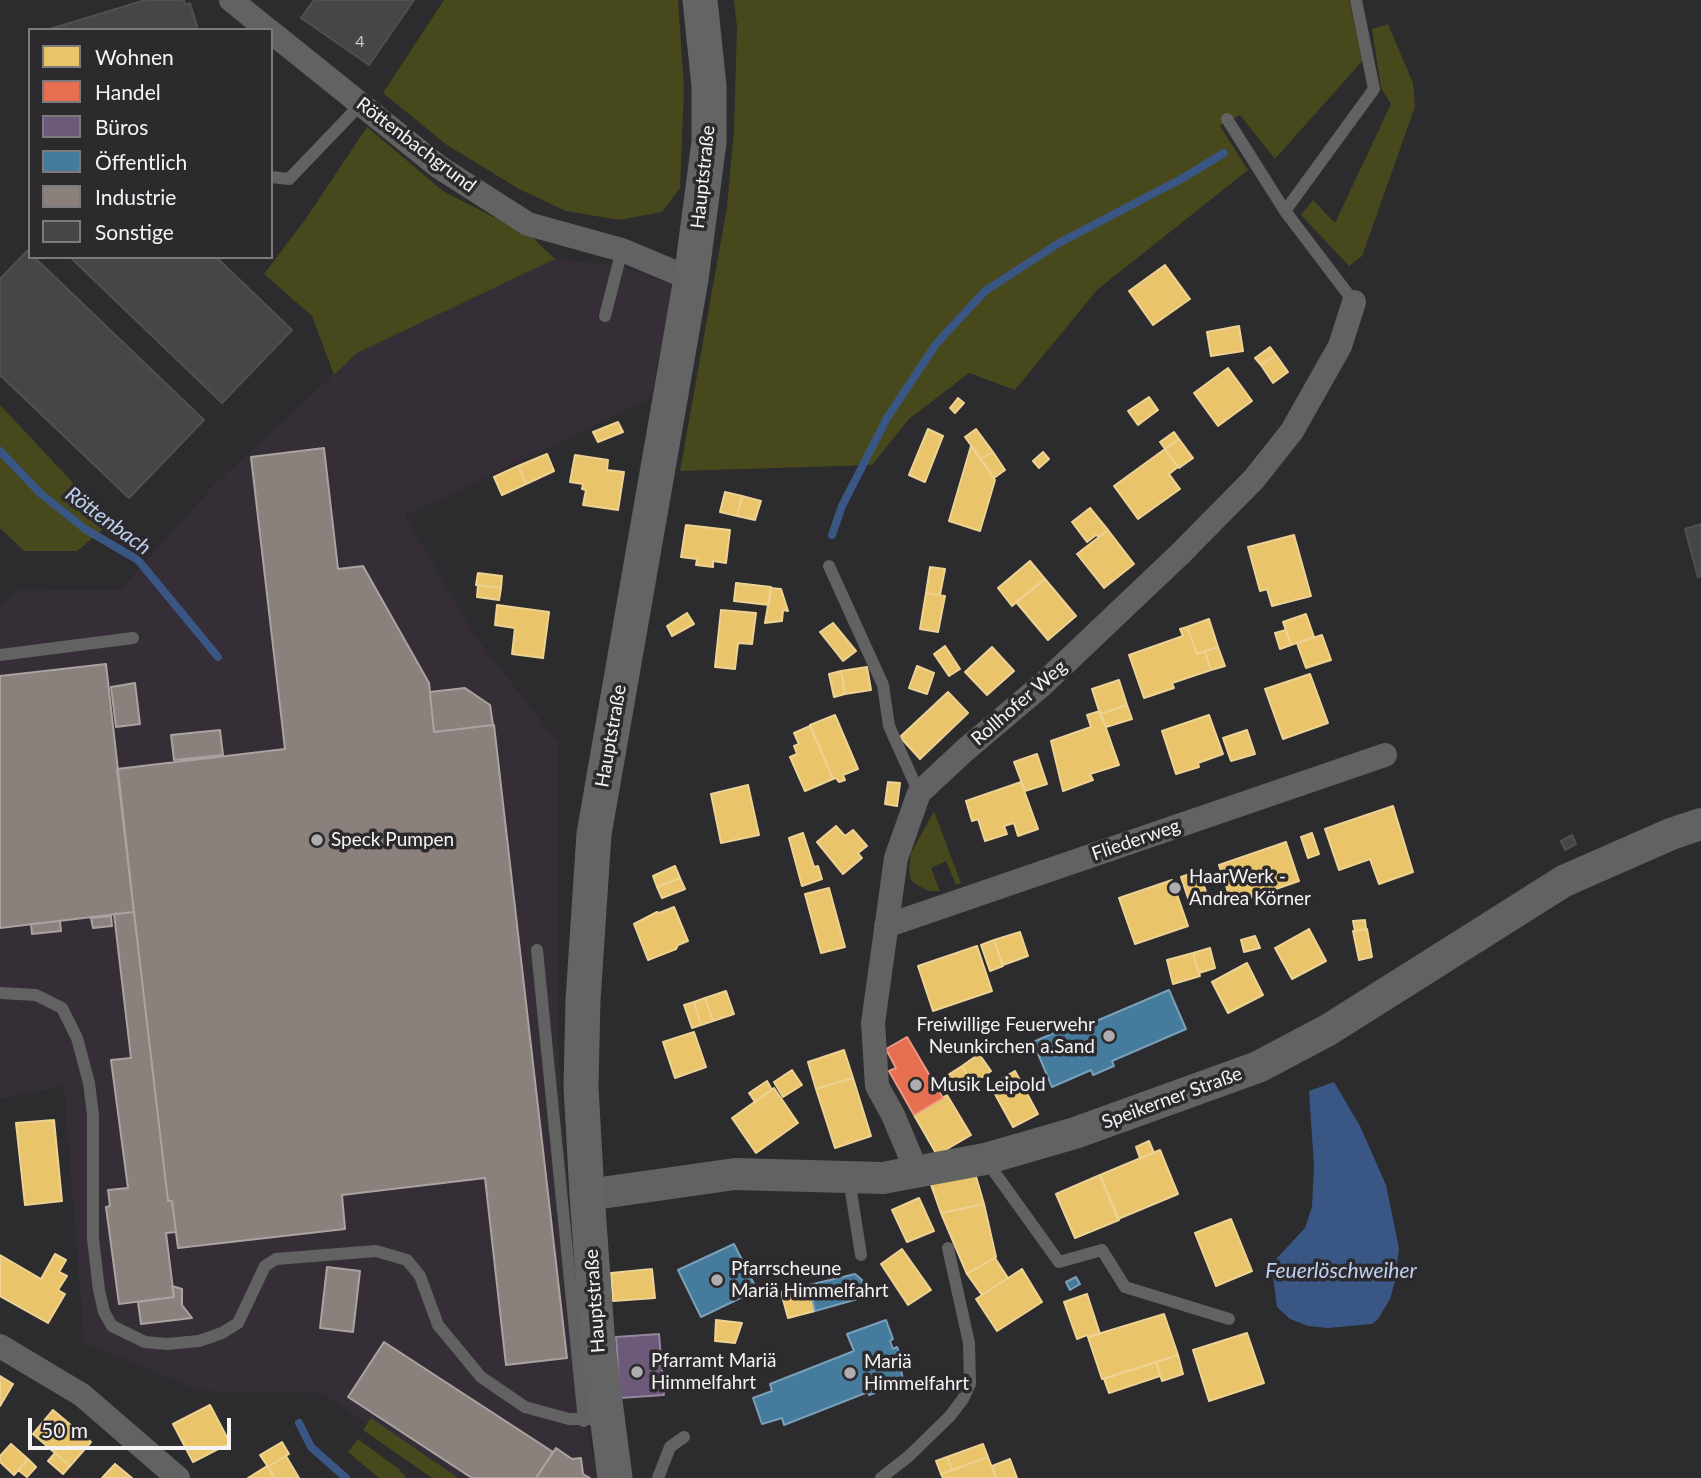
<!DOCTYPE html>
<meta charset="utf-8">
<style>
body{margin:0}
#map{position:relative;width:1701px;height:1478px;overflow:hidden;background:#2c2b2d;font-family:Lato,sans-serif}
canvas{display:block}
.legend{position:absolute;left:28px;top:28px;width:245px;height:231px;box-sizing:border-box;background:#2d2a2e;border:2px solid #7d7a7e;margin:0;padding:9px 12px;list-style:none;font-size:21px;color:#f5f3f6}
.legend li{display:flex;align-items:center;gap:14px;height:35px}
.legend b{width:35px;border:2px solid #7d7a7e}
.scale{position:absolute;left:28px;top:1418px;width:203px;height:32px;box-sizing:border-box;border:4px solid #f5f3f6;border-top:0;padding-left:9px;font-size:21px;line-height:24px;white-space:nowrap;color:#f5f3f6;-webkit-text-stroke:5px #2d2a2e;paint-order:stroke}
</style>
<div id="map">
<canvas width="1701" height="1478"></canvas>
<ul class="legend">
<li><b style="height:19px;background:#e9c46a"></b>Wohnen</li>
<li><b style="height:19px;background:#e76f51"></b>Handel</li>
<li><b style="height:19px;background:#6d597a"></b>Büros</li>
<li><b style="height:19px;background:#457b9d"></b>Öffentlich</li>
<li><b style="height:19px;background:#8a817c"></b>Industrie</li>
<li><b style="height:19px;background:#464547"></b>Sonstige</li>
</ul>
<div class="scale">50 m</div>
</div>
<script>
const g = document.querySelector('canvas').getContext('2d');
g.lineJoin = 'round';
function fill(path, color) { g.fillStyle = color; g.fill(path, 'evenodd'); }
const poly = rows => new Path2D(rows.map(r => 'M' + r).join(''));
function stroke(path, color, width, dash) { g.strokeStyle = color; g.lineWidth = width; g.lineCap = dash ? 'butt' : 'round'; g.setLineDash(dash || []); g.stroke(path); }
function write(font, color, halo, rows, align = 'center') {
  g.font = font + ' Lato,sans-serif'; g.lineWidth = 7; g.setLineDash([]); g.textBaseline = 'middle'; g.strokeStyle = halo; g.fillStyle = color; for (const [text, x, y, turn = 0] of rows) {
    g.save(); g.translate(x, y); g.rotate((+turn || 0) * Math.PI / 180); g.textAlign = isNaN(turn) ? turn : align; if (halo) g.strokeText(text, 0, 0); g.fillText(text, 0, 0); g.restore();
  }
}
fill(poly([
 [555,259,624,266,673,286,651,398,405,516,475,636,559,744,558,1043,584,1402,591,1450,603,1478,441,1478,323,1393,199,1391,84,1342,64,1086,0,1099,0,607,17,589,120,590,214,485,357,353]
]), '#352e37');
fill(poly([
 [444,0,678,0,684,88,680,188,662,212,619,220,566,211,519,189,447,145,383,93],
 [734,0,1349,0,1363,60,1275,159,1240,115,1220,126,1248,170,1097,290,1015,390,969,373,909,419,872,465,680,471,727,207,734,129,737,27],
 [1388,24,1413,83,1415,107,1362,256,1349,266,1301,215,1313,200,1335,223,1391,104,1381,88,1372,29],
 [367,127,443,191,532,237,555,259,357,353,334,375,312,316,264,274,307,217],
 [0,405,111,523,77,551,24,551,0,528],
 [934,811,961,883,956,885,946,861,931,868,940,891,929,891,917,885,911,880,909,870,911,853],
 [371,1418,458,1478,432,1478,363,1430],
 [358,1439,399,1469,406,1478,379,1478,348,1452]
]), '#47481c');
fill(poly([
 [1334,1082,1360,1126,1386,1185,1399,1248,1395,1282,1390,1299,1378,1319,1372,1324,1328,1328,1308,1326,1290,1319,1277,1307,1273,1277,1277,1258,1305,1228,1312,1207,1314,1167,1309,1091]
]), '#3a5684');
const homes = poly([
 [1165,265,1190,299,1153,325,1129,291,1165,265],
 [1239,326,1243,351,1211,356,1207,332,1239,326],
 [1270,347,1276,355,1261,365,1255,358,1270,347],
 [1276,355,1288,372,1273,383,1261,365,1276,355],
 [1228,368,1252,401,1218,426,1194,393,1228,368],
 [1149,397,1158,410,1138,425,1128,411,1149,397],
 [958,398,964,403,955,413,950,408,958,398],
 [618,422,623,432,598,442,593,432,618,422],
 [928,429,943,436,925,482,909,475,928,429],
 [976,429,993,452,981,459,965,437,976,429],
 [1174,432,1179,439,1165,449,1160,442,1174,432],
 [1179,439,1193,458,1179,468,1165,449,1179,439],
 [971,446,995,480,980,531,949,521,971,446],
 [1165,449,1178,467,1169,474,1180,489,1138,519,1114,486,1165,449],
 [993,452,1005,470,994,478,981,459,993,452],
 [1043,452,1049,459,1039,468,1033,461,1043,452],
 [547,454,554,471,526,484,518,466,547,454],
 [575,455,608,460,607,470,624,472,618,510,583,505,586,490,582,489,583,484,570,482,575,455],
 [518,466,526,484,502,495,494,477,518,466],
 [725,492,742,496,737,516,720,512,725,492],
 [742,496,761,501,755,520,737,516,742,496],
 [1090,508,1108,530,1099,537,1096,535,1087,542,1072,522,1090,508],
 [686,525,730,530,726,563,713,561,713,567,696,565,697,559,681,557,686,525],
 [1108,530,1134,564,1104,588,1077,554,1108,530],
 [1294,535,1311,596,1272,606,1267,589,1260,591,1248,547,1294,535],
 [1030,561,1045,579,1012,606,998,588,1030,561],
 [930,567,945,569,940,595,926,593,930,567],
 [478,573,502,576,501,588,476,585,478,573],
 [1045,579,1076,616,1048,640,1016,602,1045,579],
 [736,583,771,587,769,605,734,601,736,583],
 [478,585,501,588,499,600,477,597,478,585],
 [771,588,781,589,788,611,783,610,782,621,765,623,771,588],
 [926,593,945,596,938,632,920,629,926,593],
 [497,605,549,612,543,658,512,654,515,628,495,625,497,605],
 [721,610,756,613,752,644,738,643,735,669,715,667,721,610],
 [687,613,694,624,672,636,667,626,687,613],
 [1306,614,1314,637,1291,645,1283,622,1306,614],
 [1209,619,1218,647,1197,654,1187,627,1209,619],
 [833,623,856,651,843,661,820,632,833,623],
 [1187,627,1197,654,1205,651,1211,670,1172,683,1174,688,1144,698,1129,655,1183,636,1180,629,1187,627],
 [1286,630,1291,645,1280,649,1275,633,1286,630],
 [1322,635,1331,660,1306,668,1297,643,1322,635],
 [945,646,960,669,949,676,934,654,945,646],
 [992,647,1014,671,987,695,965,672,992,647],
 [1218,647,1225,666,1211,670,1205,651,1218,647],
 [917,666,934,673,927,694,909,688,917,666],
 [867,667,871,690,845,694,841,671,867,667],
 [841,671,845,694,834,697,829,674,841,671],
 [1310,674,1328,723,1283,739,1265,689,1310,674],
 [1119,680,1127,705,1100,714,1092,689,1119,680],
 [948,692,968,713,920,759,900,737,948,692],
 [1127,705,1132,719,1106,727,1100,714,1127,705],
 [1100,711,1119,765,1090,774,1093,780,1063,791,1051,741,1091,727,1087,715,1100,711],
 [835,715,858,769,843,775,845,780,839,782,836,778,833,779,810,725,835,715],
 [1209,715,1223,754,1198,763,1199,767,1176,774,1162,731,1209,715],
 [810,726,833,779,805,791,790,757,797,754,794,746,799,744,794,733,810,726],
 [1247,730,1255,754,1231,761,1223,738,1247,730],
 [1037,754,1047,784,1025,791,1014,762,1037,754],
 [888,782,900,783,897,806,885,804,888,782],
 [1021,782,1038,829,1018,836,1014,823,1004,826,1007,834,985,841,978,819,972,821,966,801,1021,782],
 [748,785,759,835,721,843,711,794,748,785],
 [1393,806,1413,872,1379,884,1370,859,1339,870,1325,829,1393,806],
 [836,826,845,836,853,830,867,846,858,853,862,858,843,874,817,842,836,826],
 [803,833,814,867,818,866,822,879,802,886,789,838,803,833],
 [1312,833,1319,854,1308,858,1301,837,1312,833],
 [1286,842,1299,881,1232,904,1219,865,1286,842],
 [675,866,680,878,657,887,653,876,675,866],
 [1199,871,1206,892,1188,898,1181,877,1199,871],
 [680,878,685,889,662,898,657,887,680,878],
 [1172,880,1188,926,1135,944,1119,898,1172,880],
 [829,888,845,947,821,953,805,894,829,888],
 [1206,892,1208,898,1191,904,1188,898,1206,892],
 [674,907,688,941,678,945,676,949,648,960,634,924,657,912,659,913,674,907],
 [1365,920,1366,929,1355,931,1353,921,1365,920],
 [1309,929,1326,961,1292,979,1275,948,1309,929],
 [1367,929,1372,957,1359,960,1353,931,1367,929],
 [1020,932,1028,956,1003,965,994,940,1020,932],
 [1255,936,1260,948,1244,952,1241,940,1255,936],
 [994,940,1003,966,990,971,981,945,994,940],
 [977,946,992,991,933,1011,918,966,977,946],
 [1210,948,1215,968,1199,973,1193,953,1210,948],
 [1193,953,1200,976,1173,984,1167,960,1193,953],
 [1247,963,1263,995,1228,1013,1212,982,1247,963],
 [726,991,734,1014,713,1021,705,998,726,991],
 [705,998,713,1021,701,1025,694,1002,705,998],
 [694,1002,701,1025,692,1028,684,1005,694,1002],
 [694,1032,706,1067,675,1078,663,1042,694,1032],
 [844,1050,853,1078,816,1089,808,1062,844,1050],
 [979,1054,991,1071,973,1084,962,1066,979,1054],
 [962,1066,973,1084,960,1092,948,1075,962,1066],
 [792,1070,802,1085,783,1097,774,1082,792,1070],
 [1015,1071,1038,1114,1013,1127,990,1085,1015,1071],
 [853,1078,871,1136,835,1148,816,1089,853,1078],
 [767,1081,772,1090,755,1102,749,1093,767,1081],
 [774,1088,798,1123,756,1153,732,1118,774,1088],
 [947,1095,971,1135,937,1155,914,1115,947,1095],
 [54,1120,62,1201,25,1205,16,1123,54,1120],
 [1149,1141,1154,1153,1140,1158,1136,1147,1149,1141],
 [1160,1150,1178,1194,1118,1219,1100,1175,1160,1150],
 [975,1173,984,1204,941,1213,930,1182,975,1173],
 [1100,1175,1119,1220,1075,1238,1056,1194,1100,1175],
 [919,1198,934,1231,907,1242,892,1210,919,1198],
 [984,1204,996,1257,967,1274,941,1213,984,1204],
 [1231,1219,1252,1271,1216,1286,1195,1233,1231,1219],
 [902,1249,931,1290,908,1305,881,1264,902,1249],
 [55,1254,66,1260,59,1272,67,1276,58,1290,65,1294,48,1323,0,1296,0,1255,41,1279,55,1254],
 [995,1258,1008,1278,982,1295,967,1274,995,1258],
 [652,1269,655,1298,613,1301,611,1273,652,1269],
 [1022,1269,1042,1302,997,1331,976,1299,1022,1269],
 [809,1285,815,1311,788,1318,781,1292,809,1285],
 [1087,1294,1100,1334,1088,1337,1087,1335,1077,1339,1064,1302,1087,1294],
 [1164,1314,1178,1355,1102,1379,1088,1337,1164,1314],
 [716,1320,742,1323,735,1343,715,1341,716,1320],
 [1247,1333,1264,1383,1209,1401,1193,1350,1247,1333],
 [1178,1355,1183,1374,1162,1381,1156,1362,1178,1355],
 [1156,1362,1160,1376,1109,1393,1104,1379,1156,1362],
 [0,1376,13,1384,0,1406,0,1376],
 [210,1405,230,1443,193,1462,173,1424,210,1405],
 [53,1410,91,1442,70,1466,33,1434,53,1410],
 [282,1442,289,1454,268,1467,260,1455,282,1442],
 [11,1444,28,1459,14,1475,0,1462,0,1456,11,1444],
 [983,1444,988,1457,952,1470,947,1457,983,1444],
 [55,1453,70,1466,63,1474,48,1461,55,1453],
 [286,1456,299,1478,275,1478,268,1467,286,1456],
 [947,1457,952,1470,941,1474,936,1461,947,1457],
 [988,1457,996,1478,943,1478,941,1474,988,1457],
 [28,1459,36,1467,27,1477,18,1470,28,1459],
 [1010,1459,1017,1478,996,1478,992,1466,1010,1459],
 [115,1464,132,1478,102,1478,115,1464],
 [267,1466,275,1478,248,1478,267,1466]
]);
fill(homes, '#e9c46a');
stroke(homes, '#edd294', 2);
const shops = poly([
 [907,1037,943,1098,914,1115,889,1071,896,1068,886,1049,907,1037]
]);
fill(shops, '#e76f51');
stroke(shops, '#eb9782', 2);
const offices = poly([
 [659,1334,664,1395,620,1398,616,1337,659,1334]
]);
fill(offices, '#6d597a');
stroke(offices, '#96879f', 2);
const public = poly([
 [1169,990,1186,1029,1112,1061,1114,1066,1093,1075,1091,1070,1052,1087,1033,1042,1082,1021,1084,1025,1094,1020,1094,1022,1169,990],
 [734,1244,757,1290,701,1317,678,1270,734,1244],
 [855,1274,862,1280,864,1289,861,1298,815,1311,809,1285,855,1274],
 [1076,1277,1080,1284,1070,1290,1066,1282,1076,1277],
 [886,1320,893,1339,890,1341,893,1349,897,1347,905,1365,900,1367,904,1382,899,1384,898,1381,874,1390,875,1393,869,1395,868,1392,784,1425,782,1418,762,1424,753,1398,772,1391,770,1384,854,1351,847,1334,886,1320]
]);
fill(public, '#457b9d');
stroke(public, '#7a9fb8', 2);
const industry = poly([
 [324,448,338,569,363,566,429,683,434,732,494,725,567,1358,506,1365,485,1178,342,1195,345,1229,178,1248,172,1201,168,1201,117,769,285,749,251,457,324,448],
 [106,664,134,912,0,928,0,676,106,664],
 [135,683,140,724,116,727,111,687,135,683],
 [465,688,490,705,493,725,434,732,430,692,465,688],
 [220,730,223,755,174,760,171,735,220,730],
 [134,912,168,1201,172,1201,176,1232,166,1233,174,1297,119,1304,106,1207,110,1206,108,1190,128,1188,111,1060,131,1058,114,914,134,912],
 [111,916,112,926,93,928,91,918,111,916],
 [60,921,61,931,32,934,31,924,60,921],
 [327,1267,360,1271,353,1332,320,1328,327,1267],
 [172,1286,182,1289,182,1305,192,1318,141,1324,138,1302,174,1297,172,1286],
 [384,1342,553,1452,536,1478,472,1478,348,1397,384,1342],
 [556,1448,572,1459,581,1458,583,1474,590,1478,536,1478,556,1448]
]);
fill(industry, '#8a817c');
stroke(industry, '#aaa3a1', 2);
stroke(poly([
 [0,451,40,493,85,529,138,560,218,657],
 [832,535,842,506,887,418,936,344,985,291,1059,243,1183,178,1224,153],
 [299,1423,311,1447,346,1478]
]), '#3a5684', 8);
const building = poly([
 [145,0,184,0,185,5,190,3,198,30,47,30,145,0],
 [314,0,414,0,369,65,301,18,314,0],
 [27,251,30,257,34,257,204,420,129,498,0,375,0,279,27,251],
 [70,257,216,257,292,330,222,403,70,257],
 [1701,524,1701,576,1698,577,1685,529,1701,524],
 [1572,835,1576,844,1565,850,1561,841,1572,835]
]);
fill(building, '#464547');
stroke(building, '#515051', 2);
stroke(poly([
 [1227,119,1285,211,1354,302],
 [271,177,289,179,361,104],
 [1285,211,1374,89,1356,0],
 [605,316,622,250],
 [829,566,883,685,889,726,919,793],
 [0,655,133,638],
 [537,950,584,1421],
 [0,993,36,995,62,1008,77,1038,89,1083,93,1115,93,1239,99,1290,104,1312,112,1326,145,1342,167,1344,199,1341,222,1333,238,1323,265,1266,276,1259,376,1251,407,1260,420,1276,438,1325,481,1377,525,1407,569,1419,606,1419],
 [985,1159,1059,1262,1102,1250,1125,1287,1229,1319],
 [849,1179,861,1255],
 [658,1478,670,1447,684,1437],
 [881,1478,909,1456,950,1416,963,1399,970,1384,969,1343,948,1248]
]), '#626262', 12);
stroke(poly([
 [231,0,268,30],
 [271,32,439,167,528,224,622,250,691,279],
 [886,926,1385,755],
 [917,1172,893,1115,877,1086,873,1023,896,858,919,793,964,751,1042,685,1180,554,1254,479,1292,431,1340,346,1354,302],
 [0,1346,82,1395,178,1478]
]), '#626262', 24);
stroke(poly([
 [587,1195,735,1174,883,1178,985,1159,1075,1133,1258,1067,1328,1030,1564,881,1671,834,1701,824]
]), '#626262', 32);
stroke(poly([
 [615,1478,598,1347,587,1195,581,1087,583,1000,594,834,691,279,709,142,709,86,700,0]
]), '#646464', 35);
for (const [x, y, r, color] of [
 [317,840,7,"#afadb0"],
 [1175,888,7,"#afadb0"],
 [1109,1036,7,"#afadb0"],
 [916,1085,7,"#afadb0"],
 [717,1280,7,"#afadb0"],
 [637,1372,7,"#afadb0"],
 [850,1373,7,"#afadb0"]
]) { const dot = new Path2D(); dot.arc(x, y, r, 0, 2 * Math.PI); g.fillStyle = color; g.fill(dot); stroke(dot, '#2d2a2e', 2.5); }
write('16px', '#c9c8ca', null, [
 ["4",360,42]
]);
write('19px', '#f5f3f6', '#2d2a2e', [
 ["Röttenbachgrund",416,145,37],
 ["Hauptstraße",703,177,-84],
 ["Rollhofer Weg",1019,703,-41],
 ["Hauptstraße",611,736,-80],
 ["Fliederweg",1136,840,-19],
 ["Speikerner Straße",1172,1098,-20],
 ["Hauptstraße",595,1301,-94]
]);
write('19px', '#f5f3f6', '#2d2a2e', [
 ["Speck Pumpen",331,840],
 ["HaarWerk -",1189,877],
 ["Andrea Körner",1189,899],
 ["Freiwillige Feuerwehr",1095,1025,"right"],
 ["Neunkirchen a.Sand",1095,1047,"right"],
 ["Musik Leipold",930,1085],
 ["Pfarrscheune",731,1269],
 ["Mariä Himmelfahrt",731,1291],
 ["Pfarramt Mariä",651,1361],
 ["Himmelfahrt",651,1383],
 ["Mariä",864,1362],
 ["Himmelfahrt",864,1384]
], 'left');
write('italic 21px', '#bdd1f0', '#2d2a2e', [
 ["Röttenbach",108,521,36],
 ["Feuerlöschweiher",1341,1271]
]);
</script>
